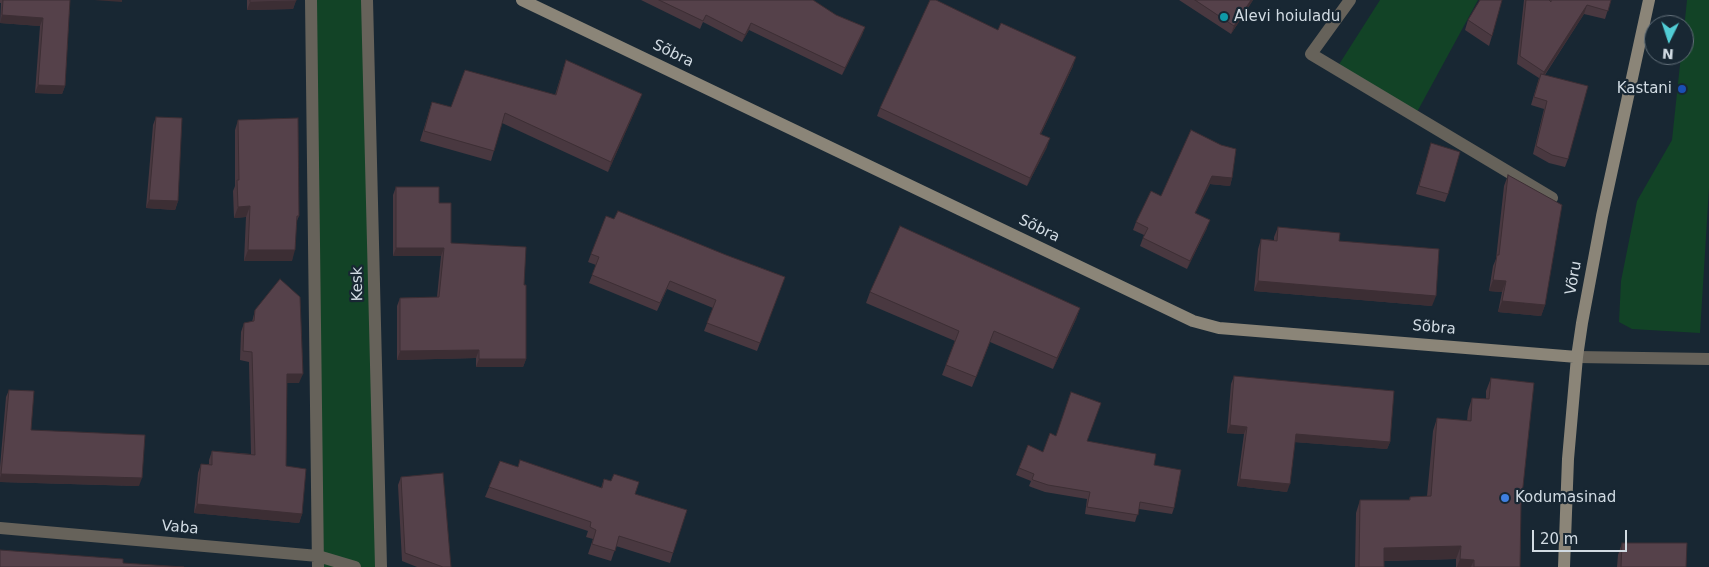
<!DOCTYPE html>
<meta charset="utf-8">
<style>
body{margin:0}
#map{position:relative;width:1709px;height:567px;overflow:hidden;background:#182733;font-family:"DejaVu Sans",sans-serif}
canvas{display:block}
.north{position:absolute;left:1644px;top:15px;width:50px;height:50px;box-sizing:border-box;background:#182733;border:1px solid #626f79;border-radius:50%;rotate:184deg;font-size:14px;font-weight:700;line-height:20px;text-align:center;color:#d1dbe3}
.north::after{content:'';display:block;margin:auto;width:18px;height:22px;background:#51ccd4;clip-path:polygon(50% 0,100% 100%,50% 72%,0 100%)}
.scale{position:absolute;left:1532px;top:530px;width:95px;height:22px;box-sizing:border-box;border:2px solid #d1dbe3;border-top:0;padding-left:6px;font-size:15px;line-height:18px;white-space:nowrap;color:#d1dbe3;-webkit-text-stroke:4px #182733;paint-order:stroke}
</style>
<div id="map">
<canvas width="1709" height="567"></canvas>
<div class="north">N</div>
<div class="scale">20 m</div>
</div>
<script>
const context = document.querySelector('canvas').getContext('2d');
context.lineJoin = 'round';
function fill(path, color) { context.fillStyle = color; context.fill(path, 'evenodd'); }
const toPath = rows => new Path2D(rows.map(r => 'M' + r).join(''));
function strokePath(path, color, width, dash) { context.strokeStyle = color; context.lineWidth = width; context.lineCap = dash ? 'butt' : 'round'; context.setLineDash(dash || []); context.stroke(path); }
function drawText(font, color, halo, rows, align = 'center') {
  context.font = font + ' "DejaVu Sans",sans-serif'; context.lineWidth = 4.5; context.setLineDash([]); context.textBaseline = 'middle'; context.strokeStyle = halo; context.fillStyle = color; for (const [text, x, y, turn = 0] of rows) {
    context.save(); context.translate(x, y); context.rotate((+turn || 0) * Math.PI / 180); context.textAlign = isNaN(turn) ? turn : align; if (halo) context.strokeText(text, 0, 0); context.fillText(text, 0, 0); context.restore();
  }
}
fill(toPath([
 [311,0,367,0,381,567,318,567],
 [1380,0,1478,0,1417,112,1338,66],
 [1687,0,1709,0,1709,188,1700,333,1632,329,1619,322,1621,281,1637,201,1672,140,1681,55,1684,55,1684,29]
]), '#124326');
strokePath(toPath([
 [1350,0,1311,54,1552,198],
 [1577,357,1709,359]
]), '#66625a', 12);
strokePath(toPath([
 [311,0,318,567],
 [367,0,381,567],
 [0,528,318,556,355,567]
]), '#66625a', 12);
strokePath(toPath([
 [522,0,1193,321,1219,328,1577,357],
 [1564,567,1568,459,1577,357,1582,323,1602,216,1649,0]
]), '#8b8578', 12);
fill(toPath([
 [0,0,70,0,65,86,62,94,35,93,40,26,0,23,1,3,0,3],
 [247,0,296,0,293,9,247,10],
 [641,0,812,0,836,15,865,27,862,35,842,75,749,30,742,42,703,22,700,29],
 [1179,0,1253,0,1231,34],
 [1524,0,1549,0,1550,1,1550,0,1611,0,1605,19,1584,14,1545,75,1568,159,1565,167,1549,163,1533,154,1544,109,1531,105,1539,78,1517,64],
 [1468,20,1492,36,1489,46,1465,30],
 [998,30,1073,66,1041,134,1047,147,1027,186,877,116,880,108],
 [566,60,638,104,608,172,502,123,491,161,420,141,432,102,451,107,555,95],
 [156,117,178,201,175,210,146,208,153,125],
 [238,120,299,216,296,223,292,261,244,261,246,217,234,218,233,191,235,186,235,130],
 [1431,143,1448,194,1445,202,1416,194],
 [1508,175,1545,305,1541,316,1498,312,1502,292,1489,291,1493,266,1496,259,1504,186],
 [1232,178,1230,186,1210,184,1195,213,1207,228,1187,269,1140,246,1144,235,1133,230,1136,222,1161,196],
 [396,187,439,203,451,243,524,285,526,359,523,367,476,367,476,358,397,360,397,306,400,298,437,297,441,256,393,256,393,195],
 [614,219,726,255,785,277,757,351,704,331,713,308,667,289,657,311,589,283,596,265,588,262,591,254],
 [1278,227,1339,241,1432,306,1254,291,1258,249,1261,239,1274,240,1274,237],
 [870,292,1080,308,1076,319,1053,369,990,342,972,387,942,375,955,341,866,303],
 [255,310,299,383,287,383,286,466,302,514,299,523,194,513,198,473,201,464,209,464,209,460,212,451,251,454,249,362,240,360,241,332,244,323,252,322],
 [1234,376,1390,442,1387,449,1295,442,1287,492,1237,486,1244,434,1227,433,1231,384],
 [1491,378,1521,505,1520,567,1456,567,1456,559,1384,561,1384,567,1355,567,1356,513,1360,500,1409,500,1410,497,1427,496,1433,431,1437,418,1467,421,1468,411,1472,398,1486,399,1486,391],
 [9,390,31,430,139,486,0,482,0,467,6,397],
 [1056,436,1087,441,1154,465,1174,508,1172,514,1139,509,1135,522,1085,514,1087,499,1045,492,1031,487,1029,486,1031,481,1016,475,1028,445,1043,452],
 [500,461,518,467,601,488,604,479,635,494,673,553,670,563,616,546,611,561,588,554,593,539,586,537,588,531,485,497],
 [401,477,451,567,417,567,402,561,398,485],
 [1622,543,1686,567,1617,567,1618,555]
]), '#493840');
fill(toPath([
 [94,0,122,0,122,2],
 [1251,0,1253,0,1231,34,1234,26],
 [296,1,293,9,247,10,250,2],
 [1587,5,1584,14,1541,80,1544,72],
 [2,15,43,18,40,26,0,23],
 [751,23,749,30,742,42,745,35],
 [865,27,862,35,842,75,845,68],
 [1076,57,1073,66,1037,142,1040,134],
 [38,85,65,86,62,94,35,93],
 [642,94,638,104,608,172,611,162],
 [1050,138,1047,147,1027,186,1030,178],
 [1212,176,1232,178,1230,186,1210,184,1192,220,1195,213],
 [149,200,178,201,175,210,146,208],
 [250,206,246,217,234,218,238,207],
 [1210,220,1207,228,1187,269,1190,261],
 [396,248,444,248,441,256,393,256],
 [248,250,295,250,292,261,244,261],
 [1493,280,1506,281,1502,292,1489,291],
 [1258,281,1436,296,1432,306,1254,291],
 [1502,301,1545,305,1541,316,1498,312],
 [1080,308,1076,319,1053,369,1057,358],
 [479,350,476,358,397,360,400,351],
 [479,359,526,359,523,367,476,367],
 [287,374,303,374,299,383,284,383],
 [1230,425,1247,427,1244,434,1227,433],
 [1296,434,1390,442,1387,449,1293,442],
 [1,474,142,478,139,486,0,482,0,478],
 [1240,479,1290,484,1287,492,1237,486],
 [197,504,302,514,299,523,194,513],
 [1461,546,1456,559,1379,561,1384,548],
 [1460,559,1474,560,1471,567,1457,567]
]), '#3c2e34');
const building = toPath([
 [3,0,70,0,65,86,38,85,43,18,2,15,3,0],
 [250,0,296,0,296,1,250,2,250,0],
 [659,0,813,0,836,15,865,27,845,68,751,23,745,35,706,15,703,21,659,0],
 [930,0,936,0,998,30,1001,23,1076,57,1040,134,1050,138,1030,178,880,108,930,0],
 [1195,0,1251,0,1234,26,1195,0],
 [1480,0,1502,0,1492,36,1468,20,1480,0],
 [1526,0,1549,0,1551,2,1551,0,1611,0,1608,11,1587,5,1544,72,1520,56,1526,0],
 [566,60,642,94,611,162,505,113,494,151,424,131,432,102,451,107,465,70,556,95,566,60],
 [1541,74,1588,86,1568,159,1552,155,1536,146,1547,101,1534,97,1541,74],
 [156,117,182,118,178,201,149,200,156,117],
 [298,118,299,216,297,216,295,250,248,250,250,206,238,207,237,180,239,180,238,120,298,118],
 [1191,130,1221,145,1236,149,1232,178,1212,176,1195,213,1210,220,1190,261,1143,238,1148,228,1136,222,1151,191,1161,196,1191,130],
 [1431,143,1460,152,1448,194,1419,186,1431,143],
 [1508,175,1562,205,1545,305,1502,301,1506,281,1493,280,1497,255,1499,255,1508,175],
 [396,187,439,187,439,203,451,203,451,243,526,247,524,285,526,285,526,359,479,359,479,350,400,351,400,298,439,297,444,248,396,248,396,187],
 [618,211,726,255,785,277,760,343,707,323,716,300,670,281,660,303,592,275,599,257,591,254,606,216,614,219,618,211],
 [900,226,1080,308,1057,358,994,331,976,377,946,365,959,331,870,292,900,226],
 [1278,227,1340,233,1339,241,1439,249,1436,296,1258,281,1261,239,1277,241,1278,227],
 [280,279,300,297,303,374,287,374,286,466,306,469,302,514,197,504,201,464,212,465,212,451,255,455,252,352,243,351,244,323,254,321,255,310,280,279],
 [1234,376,1394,391,1390,442,1296,434,1290,484,1240,479,1247,427,1230,425,1234,376],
 [1491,378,1534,383,1521,505,1520,567,1474,567,1474,560,1460,559,1461,546,1384,548,1384,567,1359,567,1360,500,1410,500,1410,497,1431,496,1437,418,1471,421,1472,398,1489,399,1491,378],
 [9,390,34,391,31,430,145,435,142,478,1,474,9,390],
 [1071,392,1101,403,1087,441,1156,454,1154,465,1181,470,1174,508,1140,502,1138,515,1087,507,1090,492,1048,485,1033,480,1032,479,1034,474,1019,468,1028,445,1043,452,1050,433,1056,436,1071,392],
 [520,460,602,488,604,479,611,481,614,474,639,482,635,494,687,510,673,553,619,536,615,551,592,544,596,530,590,527,591,522,489,487,500,461,518,467,520,460],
 [443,473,451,567,443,567,405,553,401,477,443,473],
 [1622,543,1687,543,1686,567,1621,567,1622,543],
 [0,550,123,559,123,563,184,567,0,567,0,550]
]);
fill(building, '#55414a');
strokePath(building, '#3c2e34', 1);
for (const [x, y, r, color] of [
 [1224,17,5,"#0f9aa8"],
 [1682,89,5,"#1a4fb4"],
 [1505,498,5,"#3f7fe0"]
]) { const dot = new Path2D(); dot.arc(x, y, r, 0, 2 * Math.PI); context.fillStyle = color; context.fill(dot); strokePath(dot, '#182733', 2); }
drawText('15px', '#d1dbe3', '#182733', [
 ["Alevi hoiuladu",1234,17],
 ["Kastani",1672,89,"right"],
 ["Kodumasinad",1515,498]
], 'left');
drawText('15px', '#d1dbe3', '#182733', [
 ["Sõbra",673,54,26],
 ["Sõbra",1039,229,26],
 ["Võru",1574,278,-80],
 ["Kesk",358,284,-91],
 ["Sõbra",1434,328,5],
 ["Vaba",180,528,5]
]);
</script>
